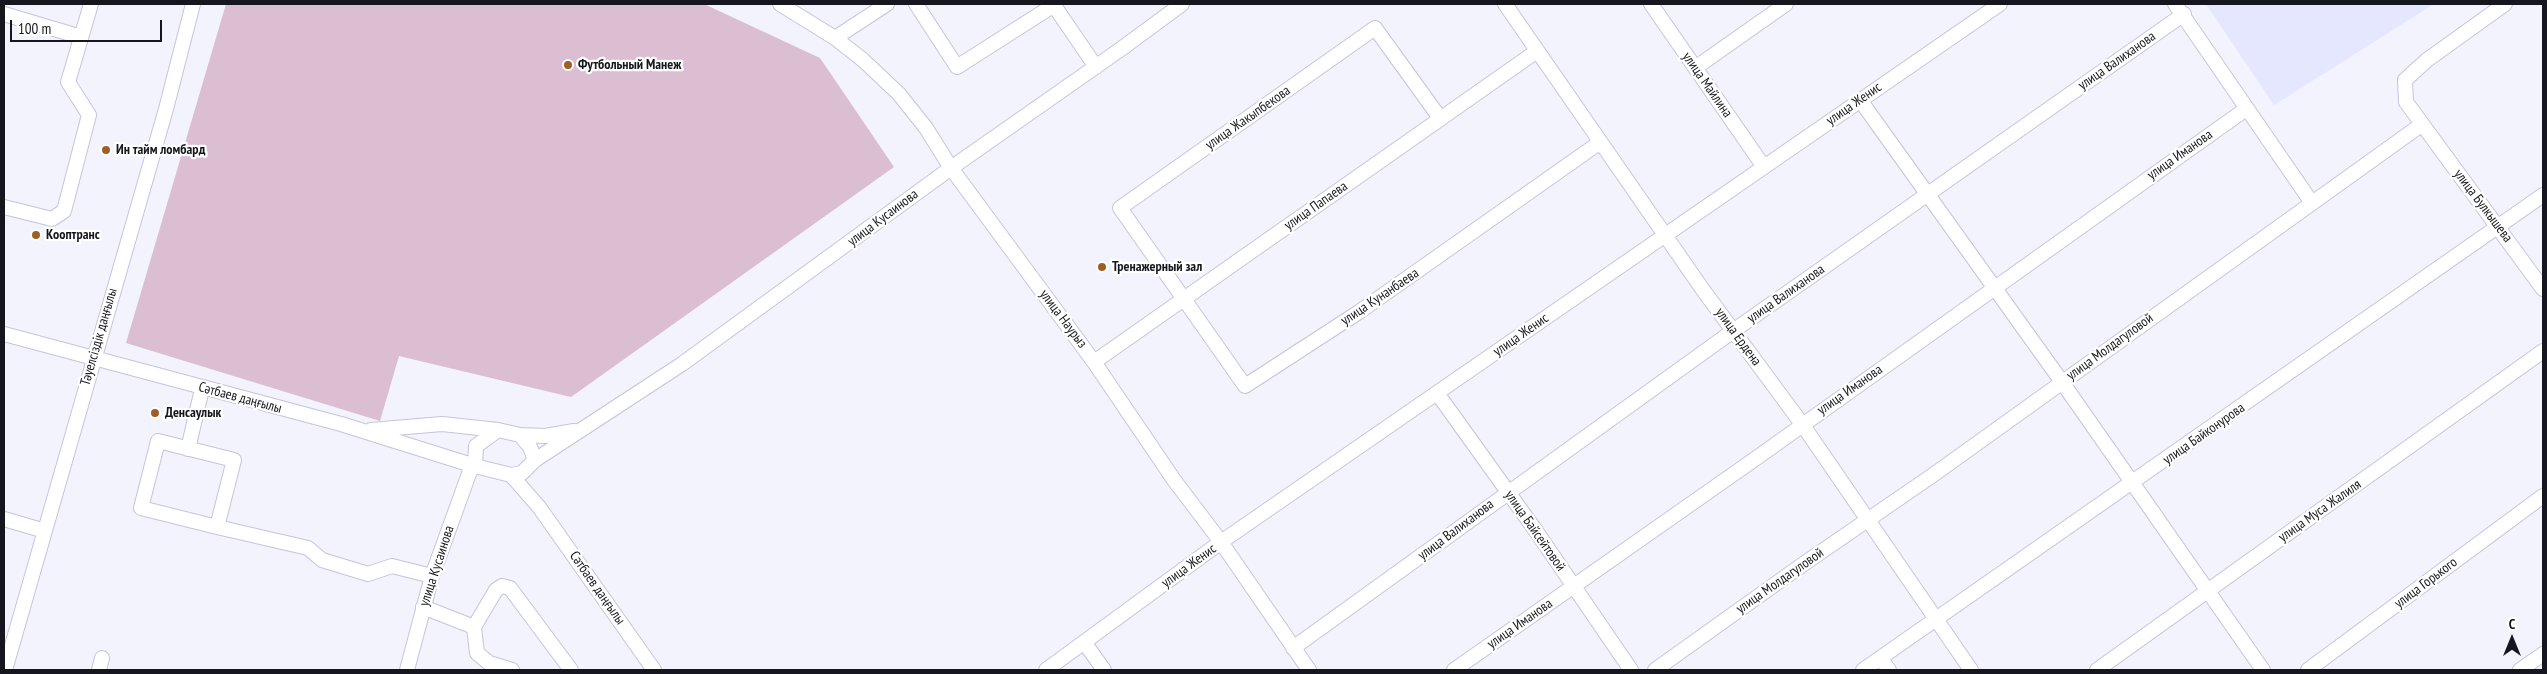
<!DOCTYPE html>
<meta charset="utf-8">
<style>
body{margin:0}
#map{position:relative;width:2547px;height:674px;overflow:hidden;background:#f2f3fc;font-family:"PT Sans Narrow",sans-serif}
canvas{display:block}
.frame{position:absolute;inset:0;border:5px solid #16161e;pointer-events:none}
.north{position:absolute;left:2487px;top:614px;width:50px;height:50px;-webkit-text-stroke:4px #fff;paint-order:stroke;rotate:0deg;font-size:14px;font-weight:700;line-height:20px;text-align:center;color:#16161e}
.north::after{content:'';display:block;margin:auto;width:18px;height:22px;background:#16161e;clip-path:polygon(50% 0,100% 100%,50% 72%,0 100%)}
.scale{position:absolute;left:10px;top:20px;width:152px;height:22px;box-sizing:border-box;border:2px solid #16161e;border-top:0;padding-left:6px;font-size:15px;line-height:18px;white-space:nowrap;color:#16161e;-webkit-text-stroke:4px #fff;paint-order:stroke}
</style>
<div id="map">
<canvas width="2547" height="674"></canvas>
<div class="frame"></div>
<div class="north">С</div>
<div class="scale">100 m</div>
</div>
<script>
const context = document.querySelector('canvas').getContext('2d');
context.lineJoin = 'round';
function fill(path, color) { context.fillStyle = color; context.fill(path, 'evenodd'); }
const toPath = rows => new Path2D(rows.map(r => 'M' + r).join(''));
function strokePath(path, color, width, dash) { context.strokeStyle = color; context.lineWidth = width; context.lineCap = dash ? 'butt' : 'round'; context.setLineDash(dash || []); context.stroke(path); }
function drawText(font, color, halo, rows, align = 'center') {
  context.font = font + ' "PT Sans Narrow",sans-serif'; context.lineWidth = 4.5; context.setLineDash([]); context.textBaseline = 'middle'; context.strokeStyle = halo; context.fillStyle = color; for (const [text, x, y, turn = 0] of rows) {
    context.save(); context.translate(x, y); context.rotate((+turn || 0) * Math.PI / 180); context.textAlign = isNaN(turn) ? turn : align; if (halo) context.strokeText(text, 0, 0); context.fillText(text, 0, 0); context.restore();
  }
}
fill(toPath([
 [2206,4,2434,4,2274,105]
]), '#e5e6ff');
fill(toPath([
 [226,4,704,4,820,58,894,167,571,397,399,356,380,421,126,343]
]), '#dbbed1');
const minor = toPath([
 [780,4,835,38,863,60,899,94,926,128,951,168,1094,362,1174,480,1221,542,1309,670],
 [916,4,957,67,1054,5],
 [1053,4,1096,67],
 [1505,4,1703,290,1802,424,1971,670],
 [1651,4,1764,167],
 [2175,4,2312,203],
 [2505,4,2427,60,2405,80,2406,102,2543,289],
 [4,14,81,37],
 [835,38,887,4],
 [1695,68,1786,4],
 [1860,100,2062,382,2263,670],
 [1440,118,1375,28,1120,208,1245,386,1359,312,1599,143],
 [4,207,52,219,64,211,89,115,68,82,91,4],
 [4,334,341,424,475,466,470,471,432,576,407,670],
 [1094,362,1537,51],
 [1437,393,1536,531,1631,670],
 [371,430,442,424,498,430],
 [520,435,545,436,574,431],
 [158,441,234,460,217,527,141,508,158,441],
 [188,449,202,389],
 [535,460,682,364,951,168,1121,49,1182,4],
 [511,475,522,473,535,460,530,447,520,435,498,430,476,446,475,466,511,475,539,507,654,670],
 [4,519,45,531],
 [217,527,308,548,322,560,368,574,392,566,432,576],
 [423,607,474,627,496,590,502,586,510,588,571,670],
 [474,627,477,653,489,663,512,670],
 [1084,642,1104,670],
 [1293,648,1733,331,2184,14],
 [1880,658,1889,670],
 [5,670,166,109,193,4],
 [99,670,102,658],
 [1046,670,1221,542,2000,4],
 [1454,670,1755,459,2246,109],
 [1655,670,1802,565,1933,475,2421,125],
 [1863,670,2543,195],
 [2097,670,2543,351],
 [2308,670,2543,496],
 [2520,670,2543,654]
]);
strokePath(minor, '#c4c5dc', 16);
strokePath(minor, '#fff', 14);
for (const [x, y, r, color] of [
 [568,65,5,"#9d5f25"],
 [106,150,5,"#9d5f25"],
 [36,235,5,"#9d5f25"],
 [1102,267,5,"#9d5f25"],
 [155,413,5,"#9d5f25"]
]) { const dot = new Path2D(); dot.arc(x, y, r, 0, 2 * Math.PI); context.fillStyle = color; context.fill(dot); strokePath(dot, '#fff', 2); }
drawText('14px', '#16161e', '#fff', [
 ["улица Валиханова",2117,61,-35],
 ["улица Майлина",1707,85,55],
 ["улица Женис",1854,104,-35],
 ["улица Жакыпбекова",1248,118,-35],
 ["улица Иманова",2180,155,-35],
 ["улица Папаева",1316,206,-35],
 ["улица Булкышева",2483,206,53],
 ["улица Кусаинова",883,218,-37],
 ["улица Валиханова",1786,294,-35],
 ["улица Кунанбаева",1380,297,-34],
 ["улица Наурыз",1063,319,53],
 ["улица Женис",1521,335,-35],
 ["Тәуелсіздік даңғылы",99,337,-74],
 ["улица Ердена",1738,337,54],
 ["улица Молдагуловой",2110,347,-36],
 ["улица Иманова",1850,390,-35],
 ["Сәтбаев даңғылы",240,398,15],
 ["улица Байконурова",2204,434,-35],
 ["улица Муса Жалиля",2320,511,-35],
 ["улица Валиханова",1456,530,-37],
 ["улица Байсейтовой",1535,531,55],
 ["улица Кусаинова",437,566,-72],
 ["улица Женис",1189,566,-36],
 ["улица Молдагуловой",1780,581,-35],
 ["улица Горького",2426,583,-37],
 ["Сәтбаев даңғылы",597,588,55],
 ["улица Иманова",1520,624,-35]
]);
drawText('bold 14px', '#16161e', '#fff', [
 ["Футбольный Манеж",578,65],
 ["Ин тайм ломбард",116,150],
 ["Кооптранс",46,235],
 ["Тренажерный зал",1112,267],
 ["Денсаулык",165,413]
], 'left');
</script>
